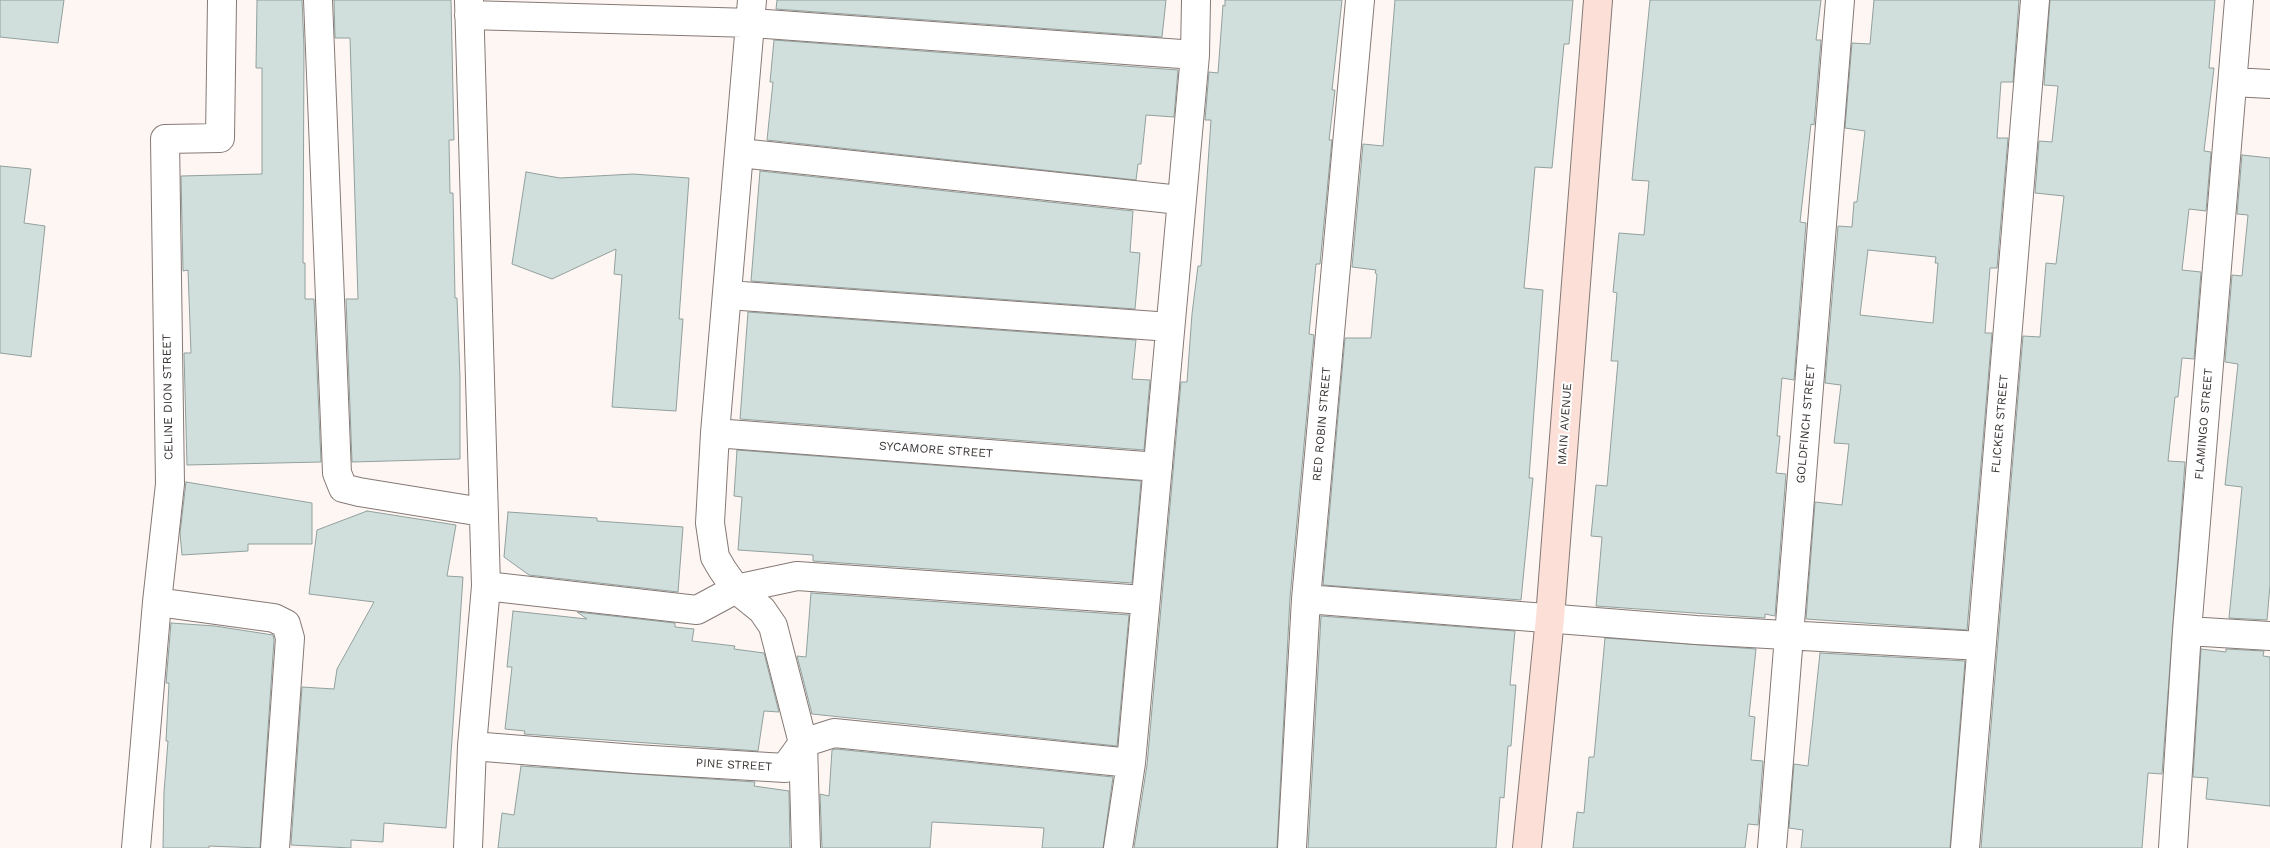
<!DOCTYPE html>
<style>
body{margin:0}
canvas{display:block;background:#fef6f3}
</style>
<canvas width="2270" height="848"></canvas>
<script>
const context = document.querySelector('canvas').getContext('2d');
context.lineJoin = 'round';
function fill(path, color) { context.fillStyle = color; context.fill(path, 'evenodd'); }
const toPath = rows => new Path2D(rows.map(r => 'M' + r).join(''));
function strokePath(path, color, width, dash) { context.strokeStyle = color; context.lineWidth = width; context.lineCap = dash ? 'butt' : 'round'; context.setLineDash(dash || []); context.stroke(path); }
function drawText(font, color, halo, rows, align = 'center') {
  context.font = font + ' "Work Sans",sans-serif'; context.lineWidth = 4; context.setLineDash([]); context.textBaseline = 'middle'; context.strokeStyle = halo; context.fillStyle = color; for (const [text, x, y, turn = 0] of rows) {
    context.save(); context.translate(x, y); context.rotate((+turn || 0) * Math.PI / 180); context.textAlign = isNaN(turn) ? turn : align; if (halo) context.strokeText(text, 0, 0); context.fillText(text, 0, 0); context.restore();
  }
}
const building = toPath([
 [0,0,64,0,58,43,0,37,0,0],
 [257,0,302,0,304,47,303,263,305,263,305,299,314,299,321,462,187,465,184,353,191,353,188,270,183,271,181,176,262,174,262,68,256,68,257,0],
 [334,0,451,0,454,140,449,140,450,193,453,193,455,298,457,298,460,377,460,459,352,462,346,299,358,299,350,38,335,38,334,0],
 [777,0,1166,0,1162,37,776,9,777,0],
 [1225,0,1342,0,1332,90,1335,90,1329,140,1332,140,1320,264,1316,264,1309,334,1314,335,1290,598,1277,848,1134,848,1147,765,1181,382,1187,382,1192,314,1198,266,1201,266,1211,120,1205,120,1209,72,1218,73,1223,5,1225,6,1225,0],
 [1395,0,1573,0,1569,44,1564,44,1552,168,1535,167,1524,288,1543,290,1529,478,1533,478,1521,600,1323,585,1345,338,1371,338,1377,274,1375,273,1376,270,1352,267,1363,144,1383,146,1395,0],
 [1650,0,1821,0,1816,40,1821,40,1814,125,1811,124,1800,222,1806,223,1794,380,1782,378,1777,436,1780,436,1776,473,1786,474,1775,616,1765,614,1765,618,1596,606,1602,537,1591,536,1596,485,1607,486,1618,361,1611,361,1617,293,1613,292,1619,233,1644,235,1649,181,1632,180,1650,0],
 [1874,0,2019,0,2013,82,2001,82,1997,138,2008,138,1997,268,1990,268,1985,333,1992,333,1967,630,1806,619,1815,502,1842,505,1849,444,1834,443,1841,385,1825,383,1838,226,1852,227,1854,202,1857,202,1865,131,1845,128,1852,43,1870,44,1874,0],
 [1868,250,1936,257,1935,263,1938,263,1933,323,1860,315,1868,250],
 [2050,0,2215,0,2209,68,2214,68,2204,151,2211,152,2206,211,2189,209,2182,270,2201,272,2194,359,2182,358,2178,397,2175,397,2168,461,2185,462,2162,774,2148,773,2142,848,1981,848,2023,336,2040,337,2046,263,2056,264,2064,196,2035,193,2039,141,2052,142,2058,86,2044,85,2050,0],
 [774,40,1178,70,1174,117,1146,115,1141,164,1138,164,1136,180,767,140,773,82,770,82,774,40],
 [2242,155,2270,158,2270,585,2267,620,2229,618,2242,487,2225,485,2238,364,2225,362,2232,275,2242,276,2248,215,2237,214,2242,155],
 [0,166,31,169,24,223,45,226,31,357,0,353,0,166],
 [760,171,1133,211,1130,252,1140,253,1135,309,751,281,760,171],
 [526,172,560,178,633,174,689,178,679,319,683,319,676,411,612,407,622,275,614,274,616,249,552,279,512,264,526,172],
 [748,312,1136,340,1132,379,1150,380,1144,450,740,419,748,312],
 [737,450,1141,481,1132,583,813,561,813,555,738,550,742,497,734,496,737,450],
 [186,482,312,503,312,544,248,544,248,551,182,555,180,533,186,482],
 [367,511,456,525,447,576,463,577,446,828,384,823,383,842,351,840,351,848,291,845,302,687,334,689,337,669,374,602,309,594,317,530,367,511],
 [508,512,597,518,597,521,683,527,678,592,529,575,504,557,508,512],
 [811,593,1129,615,1117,746,812,714,797,656,806,657,811,593],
 [513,611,587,619,577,612,675,623,675,627,694,629,692,641,735,646,734,649,764,653,779,712,764,711,758,751,524,734,525,731,505,729,512,667,507,667,513,611],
 [1321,616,1515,631,1510,685,1516,685,1511,746,1508,746,1504,798,1500,797,1496,848,1308,848,1321,616],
 [171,623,215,626,273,635,274,640,260,848,209,846,209,848,163,848,164,792,168,741,166,741,169,683,166,683,171,623],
 [1605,638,1756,649,1749,716,1755,717,1751,760,1763,761,1758,825,1748,824,1745,848,1573,848,1577,812,1584,813,1589,757,1594,757,1605,638],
 [2201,649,2226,652,2226,649,2264,651,2263,656,2270,657,2270,806,2206,799,2208,778,2193,777,2201,649],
 [1820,653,1965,661,1950,848,1801,848,1803,830,1789,828,1794,764,1808,766,1820,653],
 [836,749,1113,777,1103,848,1042,848,1044,828,932,822,930,848,822,848,820,794,829,796,832,750,836,749],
 [521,766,755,782,754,786,789,791,790,848,498,848,502,813,514,815,521,766]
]);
fill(building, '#d0dfdb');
strokePath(building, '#92a09d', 1);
const street = toPath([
 [318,0,337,473,343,488,359,492,482,512],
 [752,0,715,433,710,523,715,557,722,569,736,589,762,610,773,626,803,743,806,848],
 [469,15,752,23,1195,55],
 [2233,82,2270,84],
 [740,153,1180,200],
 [728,295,1170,327],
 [715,433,1158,467],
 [486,586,697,610,736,589,797,576,1145,600],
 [1306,599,1696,630,1981,646],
 [157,602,274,618,286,624,290,638,275,848],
 [2187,631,2270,636],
 [472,746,635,759,785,768,803,743,834,733,1131,763],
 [136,848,157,602,170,484,165,139,220,138,222,0],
 [468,848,472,746,486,586,469,0],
 [1118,848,1131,763,1195,55,1196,0],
 [1292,848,1306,599,1360,0],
 [1772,848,1840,0],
 [1965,848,2035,0],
 [2173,848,2187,631,2239,0]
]);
const secondary = toPath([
 [1527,848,1550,618,1598,0]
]);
strokePath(street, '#857975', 30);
strokePath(secondary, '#857975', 30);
strokePath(street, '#fff', 28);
strokePath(secondary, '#fce0d8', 28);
drawText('12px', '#3b3634', '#fff', [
 ["CELINE DION STREET",168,397,-91],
 ["RED ROBIN STREET",1322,424,-85],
 ["MAIN AVENUE",1565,424,-86],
 ["GOLDFINCH STREET",1806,424,-85],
 ["FLICKER STREET",2000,424,-85],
 ["FLAMINGO STREET",2204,424,-85],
 ["SYCAMORE STREET",936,450,4],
 ["PINE STREET",734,765,3]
]);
</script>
